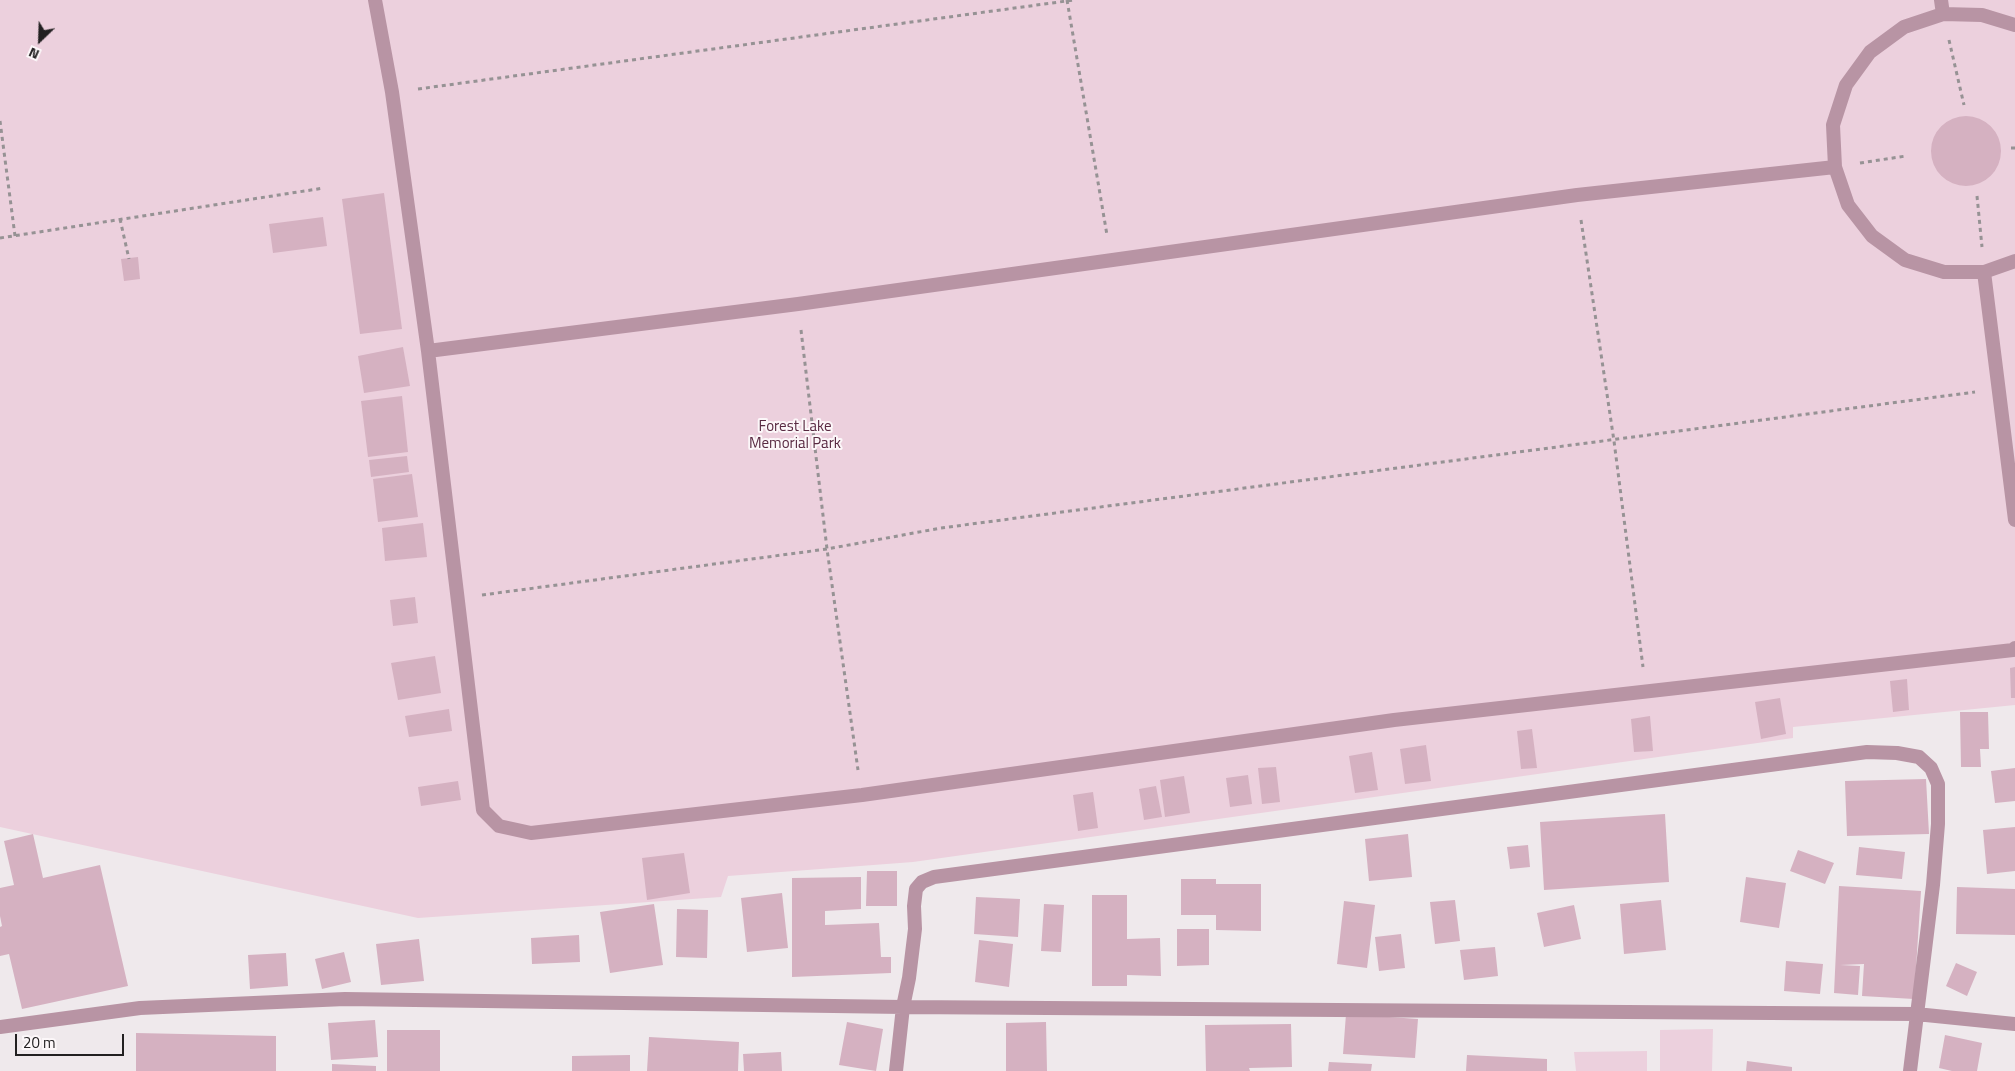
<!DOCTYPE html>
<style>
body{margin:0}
#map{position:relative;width:2015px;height:1071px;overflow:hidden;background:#efe9ec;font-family:"Titillium Web",sans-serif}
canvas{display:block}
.north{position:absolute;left:15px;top:15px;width:50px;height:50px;-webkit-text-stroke:4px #fcf7f9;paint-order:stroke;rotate:204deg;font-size:14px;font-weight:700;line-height:20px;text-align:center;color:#222021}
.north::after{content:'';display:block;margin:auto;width:18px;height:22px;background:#222021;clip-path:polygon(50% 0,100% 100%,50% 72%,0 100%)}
.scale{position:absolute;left:15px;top:1034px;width:109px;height:22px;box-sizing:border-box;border:2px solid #222021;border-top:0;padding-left:6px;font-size:15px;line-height:18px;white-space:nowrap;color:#222021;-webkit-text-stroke:4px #fcf7f9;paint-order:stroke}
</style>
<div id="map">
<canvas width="2015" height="1071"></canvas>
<div class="north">N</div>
<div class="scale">20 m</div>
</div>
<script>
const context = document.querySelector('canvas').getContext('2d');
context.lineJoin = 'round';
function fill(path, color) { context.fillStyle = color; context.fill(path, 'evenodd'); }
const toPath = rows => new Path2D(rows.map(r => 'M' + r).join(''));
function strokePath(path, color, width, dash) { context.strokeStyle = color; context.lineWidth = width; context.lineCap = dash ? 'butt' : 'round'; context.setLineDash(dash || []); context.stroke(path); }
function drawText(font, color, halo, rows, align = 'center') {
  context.font = font + ' "Titillium Web",sans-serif'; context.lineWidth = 4; context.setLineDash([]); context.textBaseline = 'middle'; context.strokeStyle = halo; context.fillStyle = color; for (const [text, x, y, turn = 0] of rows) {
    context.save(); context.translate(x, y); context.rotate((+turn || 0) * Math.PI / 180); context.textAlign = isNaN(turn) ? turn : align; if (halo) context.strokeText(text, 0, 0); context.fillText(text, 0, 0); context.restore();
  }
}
fill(toPath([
 [0,0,2015,0,2015,705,1793,727,1793,738,913,862,728,876,721,897,418,918,0,827],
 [1713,1029,1712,1071,1660,1071,1660,1030],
 [1647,1051,1647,1071,1576,1071,1574,1052]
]), '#ecd0dd');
fill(toPath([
 '1931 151a35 35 0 1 1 70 0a35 35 0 1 1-70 0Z',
 [384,193,402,329,360,334,342,199],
 [323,217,327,246,273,253,269,224],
 [138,257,140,279,124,281,121,259],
 [403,347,410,386,364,393,358,356],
 [402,396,408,452,368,457,361,401],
 [407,456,409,472,371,477,369,460],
 [412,474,418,517,378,522,373,479],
 [423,523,427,557,385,561,382,528],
 [415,597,418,623,393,626,390,600],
 [435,656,441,693,398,700,391,663],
 [2015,667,2015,698,2011,698,2010,668],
 [1907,679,1909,710,1893,712,1890,681],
 [1780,698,1786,734,1761,739,1755,702],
 [449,709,452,731,409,737,405,716],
 [1960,712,1988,712,1989,749,1980,749,1981,767,1961,767],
 [1650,716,1653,751,1634,752,1631,719],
 [1532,729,1537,768,1521,769,1517,731],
 [1426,745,1431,781,1405,784,1400,749],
 [1372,752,1378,790,1355,793,1349,756],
 [1276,767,1280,802,1262,804,1258,768],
 [2015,768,2015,801,1995,803,1991,771],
 [1248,775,1252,804,1230,807,1226,778],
 [1184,776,1190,813,1165,817,1160,780],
 [1926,779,1929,834,1847,836,1845,781],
 [458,781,461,800,421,806,418,787],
 [1156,786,1162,817,1144,820,1139,789],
 [1093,792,1098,828,1078,831,1073,795],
 [1665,814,1669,882,1544,890,1540,822],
 [2015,827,2015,871,1987,874,1983,830],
 [33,834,43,878,100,865,128,986,22,1009,9,954,0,956,0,927,2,926,0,916,0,888,14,885,4,841],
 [1408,834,1412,877,1369,881,1365,839],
 [1528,845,1530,867,1510,869,1507,847],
 [1859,847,1905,852,1902,879,1856,875],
 [1798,850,1834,863,1825,884,1790,871],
 [684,853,690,893,647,900,642,858],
 [867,871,897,871,897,906,866,906],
 [861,877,861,909,825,911,825,925,879,923,881,957,891,957,891,973,792,977,792,878],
 [1746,877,1786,883,1779,928,1740,922],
 [1181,879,1216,879,1216,884,1261,884,1261,931,1216,930,1216,915,1181,915],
 [1839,886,1921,891,1914,999,1862,996,1864,964,1840,965,1860,966,1858,995,1834,993],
 [1957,887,2015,889,2015,935,1956,934],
 [782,893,788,948,747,952,741,898],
 [1092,895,1127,895,1127,939,1160,938,1161,976,1127,975,1127,986,1092,986],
 [976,897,1020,899,1018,937,974,934],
 [1455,900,1460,941,1435,944,1430,902],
 [1661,900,1666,950,1624,954,1620,904],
 [1344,901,1375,905,1367,968,1337,964],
 [654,904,663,965,610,973,600,912],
 [1044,904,1064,905,1061,952,1041,951],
 [1574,905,1581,939,1544,947,1537,913],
 [677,909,708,910,707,958,676,957],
 [1177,929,1209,929,1209,965,1177,966],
 [1401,934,1405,968,1379,971,1375,937],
 [579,935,580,962,532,964,531,938],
 [419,939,424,981,381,985,376,944],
 [979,940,1013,944,1009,987,975,982],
 [1495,947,1498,976,1464,980,1460,950],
 [344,952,351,982,322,989,315,959],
 [286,953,288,986,250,989,248,955],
 [1786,961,1823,964,1820,994,1784,991],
 [1956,963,1977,972,1967,996,1946,986],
 [1346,1014,1418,1019,1415,1058,1343,1054],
 [375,1020,378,1057,331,1060,328,1023],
 [847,1022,883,1029,876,1071,839,1065],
 [1046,1022,1047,1071,1006,1071,1006,1023],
 [1291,1024,1292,1067,1249,1068,1250,1071,1206,1071,1205,1025],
 [387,1030,440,1030,440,1071,387,1071],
 [136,1033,276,1036,276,1071,136,1071],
 [1945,1035,1982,1043,1977,1071,1952,1071,1939,1068],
 [649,1037,739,1042,738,1071,647,1071],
 [781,1052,782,1071,744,1071,743,1054],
 [630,1055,630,1071,572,1071,572,1056],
 [1467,1055,1547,1059,1547,1071,1466,1071],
 [1747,1061,1792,1067,1792,1071,1746,1071],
 [1329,1062,1372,1064,1371,1071,1328,1071],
 [332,1064,376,1066,376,1071,332,1071]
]), '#d5b1c1');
strokePath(toPath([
 [1067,0,1107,235],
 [1949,40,1964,105],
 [418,89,1074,0],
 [0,121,15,236],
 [2011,148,2015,148],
 [1860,163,1906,156],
 [1977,196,1982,247],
 [120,219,129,259],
 [1581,220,1614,441,1643,667],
 [0,238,324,188],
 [801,330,827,549,858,770],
 [482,595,827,549,941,528,1975,392]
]), '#969294', 3, [4, 4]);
strokePath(toPath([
 [375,0,392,92,428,351,483,810,499,826,531,833,862,795,1394,720,2013,650,2015,648],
 [1941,0,1943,14],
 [2015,25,1982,15,1943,14,1904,27,1870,52,1846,85,1833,125,1835,167,1848,205,1872,236,1905,260,1944,272,1984,272,2015,261],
 [1984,272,2015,520],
 [428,351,798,304,1577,195,1835,167]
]), '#b894a4', 14);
strokePath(toPath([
 [0,1027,140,1008,345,999,903,1007,1916,1014,2015,1024],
 [896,1071,903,1007,909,978,915,929,914,906,916,889,922,882,934,877,1867,752,1897,753,1919,757,1931,768,1938,784,1938,824,1933,885,1910,1071]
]), '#b894a4', 14);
drawText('15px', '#582941', '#fcf7f9', [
 ["Forest Lake",795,427],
 ["Memorial Park",795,444]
]);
</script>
